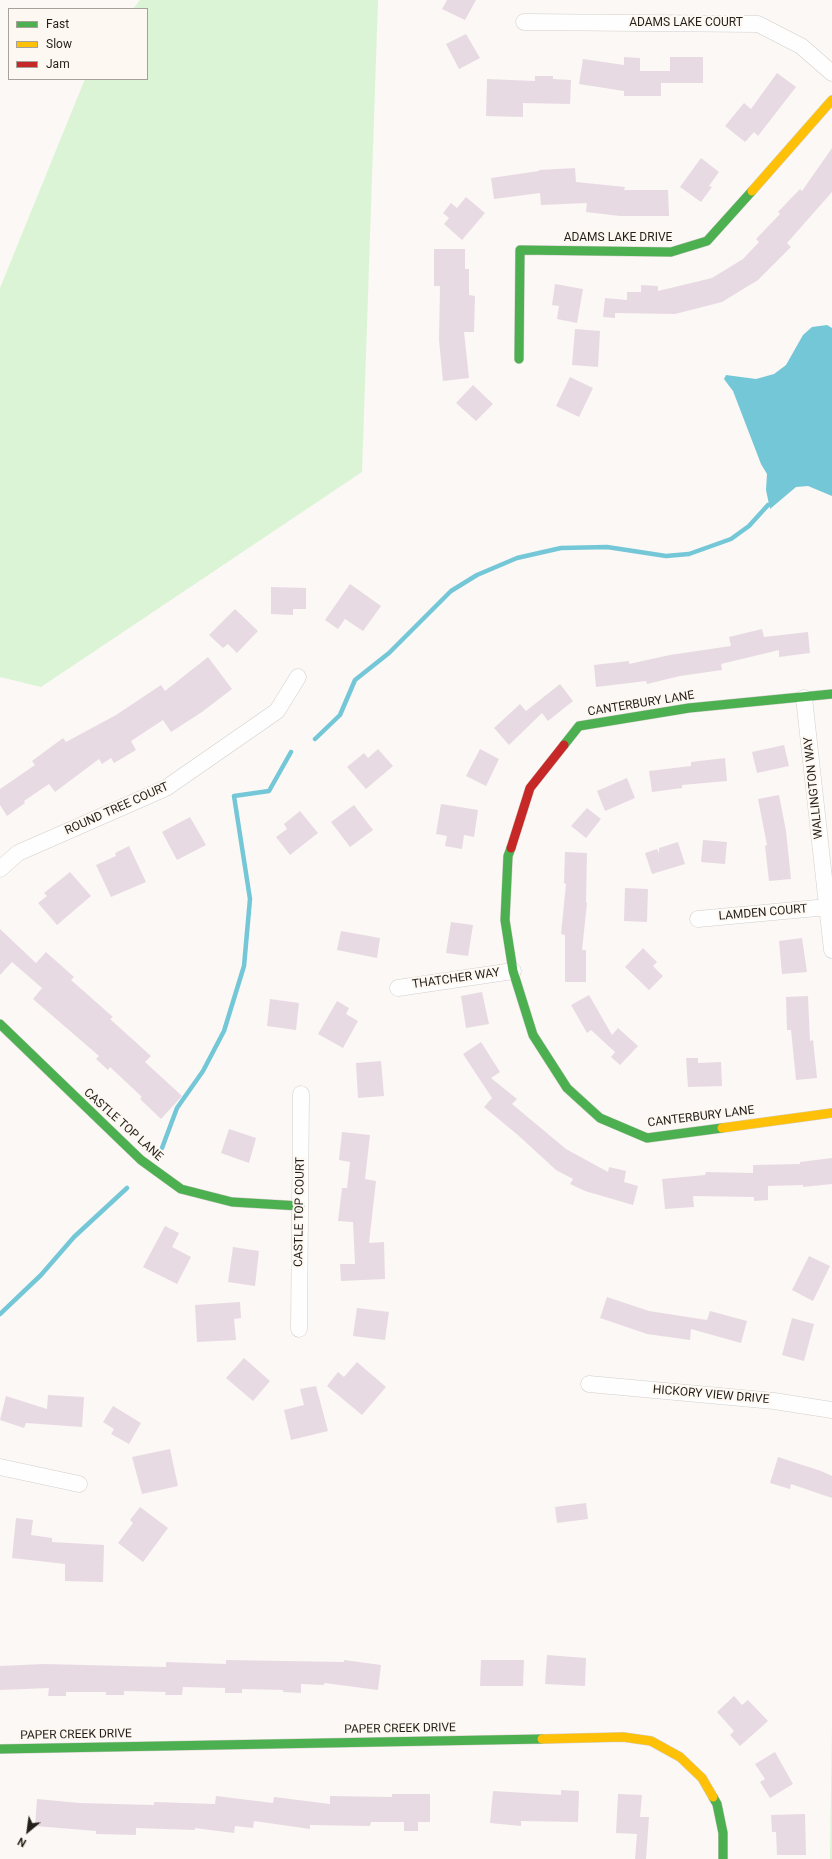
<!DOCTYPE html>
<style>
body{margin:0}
#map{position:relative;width:832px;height:1859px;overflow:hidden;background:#fbf8f5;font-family:Roboto,sans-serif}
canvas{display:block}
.legend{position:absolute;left:8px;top:8px;width:140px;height:72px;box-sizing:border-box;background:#fef8f2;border:1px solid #a7a19b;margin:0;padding:5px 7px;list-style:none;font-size:12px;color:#241f19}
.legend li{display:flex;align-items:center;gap:8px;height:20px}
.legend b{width:20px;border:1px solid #a7a19b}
.north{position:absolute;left:8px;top:1811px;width:40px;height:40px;-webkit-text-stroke:3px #fef8f2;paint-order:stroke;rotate:209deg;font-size:11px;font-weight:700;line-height:16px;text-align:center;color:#241f19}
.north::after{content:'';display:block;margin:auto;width:14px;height:18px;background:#241f19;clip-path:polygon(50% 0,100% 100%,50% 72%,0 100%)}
</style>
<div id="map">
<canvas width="832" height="1859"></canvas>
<ul class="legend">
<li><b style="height:5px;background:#4caf50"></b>Fast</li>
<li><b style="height:5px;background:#ffc107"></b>Slow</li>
<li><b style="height:5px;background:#c62828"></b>Jam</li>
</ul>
<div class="north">N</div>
</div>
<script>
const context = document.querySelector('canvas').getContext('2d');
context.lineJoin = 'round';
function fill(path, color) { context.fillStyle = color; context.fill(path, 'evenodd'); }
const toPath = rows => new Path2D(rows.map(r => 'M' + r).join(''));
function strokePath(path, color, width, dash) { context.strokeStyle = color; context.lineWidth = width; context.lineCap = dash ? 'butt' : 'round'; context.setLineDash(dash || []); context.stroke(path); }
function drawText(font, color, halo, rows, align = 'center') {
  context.font = font + ' Roboto,sans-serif'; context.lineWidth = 4; context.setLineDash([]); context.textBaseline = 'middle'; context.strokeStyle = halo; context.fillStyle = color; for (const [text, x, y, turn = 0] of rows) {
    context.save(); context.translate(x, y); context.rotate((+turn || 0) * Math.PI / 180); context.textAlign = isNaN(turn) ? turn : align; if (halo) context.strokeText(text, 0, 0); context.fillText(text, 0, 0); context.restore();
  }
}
fill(toPath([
 [140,0,378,0,362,472,41,687,0,677,0,288,85,79,147,79,147,9,133,9],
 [832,1723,832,1859,830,1859]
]), '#dbf4d5');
fill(toPath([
 [827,325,832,328,832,496,808,486,796,487,770,509,766,490,767,474,761,464,733,391,724,379,726,375,756,379,774,374,786,365,803,335,812,327]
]), '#74c7d7');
strokePath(toPath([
 [315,739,340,715,355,680,389,653,451,591,477,575,517,558,561,548,607,547,666,556,689,554,731,539,749,526,768,505],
 [162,1148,177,1108,203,1071,224,1031,244,966,250,899,234,796,269,791,291,752],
 [0,1314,41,1275,74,1237,127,1188]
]), '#74c7d7', 4.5);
fill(toPath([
 [447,0,476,0,465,20,442,9],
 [466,34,480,58,459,69,446,44],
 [624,57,640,58,640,71,670,71,670,57,703,57,703,83,661,83,661,96,624,96,624,91,579,84,583,59,624,65],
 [777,73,796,87,758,136,754,132,745,142,725,126,744,103,751,109],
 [535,76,553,76,553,79,571,80,570,104,523,103,523,117,486,116,487,79,535,81],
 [832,148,832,192,787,243,791,247,758,280,722,302,675,314,615,313,615,318,603,317,605,298,627,300,627,292,641,292,641,285,658,286,658,291,712,278,743,259,759,242,756,239,780,214,778,212,800,189,802,191],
 [701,158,719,172,709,186,712,187,701,202,680,187],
 [575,168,576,182,625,187,624,190,668,190,669,216,620,216,586,212,587,203,541,205,540,193,494,199,491,178,539,171,539,170],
 [466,197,485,213,462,240,444,224,449,218,443,213,451,203,457,208],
 [434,249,465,249,465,269,469,269,469,295,475,296,474,332,464,332,469,378,443,381,439,340,440,286,434,286],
 [555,284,583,289,577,323,557,319,559,306,552,305],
 [575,329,600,331,598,367,572,365],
 [570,377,593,388,579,417,556,406],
 [473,385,493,404,476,421,456,403],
 [350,584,381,606,363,631,345,619,338,629,325,620],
 [271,587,306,588,306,609,293,609,293,615,271,614],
 [235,609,258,631,237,653,228,644,223,648,209,635],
 [762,629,764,637,808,632,810,653,779,657,779,650,721,664,722,670,680,676,647,684,646,681,596,687,594,665,629,661,629,664,670,655,731,646,729,637],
 [208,657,232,689,202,712,171,732,163,720,131,741,136,750,114,763,111,758,102,764,99,759,55,792,49,784,24,801,25,803,7,816,0,805,0,789,35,765,32,761,63,738,66,742,116,715,161,685,165,691],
 [560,684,573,701,548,721,542,713,509,745,494,728,520,704,526,711],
 [784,745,789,766,757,773,752,752],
 [378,749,393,766,366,789,347,767,364,753,368,758],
 [480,749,499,759,486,786,466,776],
 [725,758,727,781,682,785,682,788,652,792,649,771,691,766,691,762],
 [627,778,635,798,605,811,597,791],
 [779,795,786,831,791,879,769,881,765,846,767,845,758,799],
 [441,804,478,810,474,837,464,835,462,849,445,846,447,836,436,834],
 [354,805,373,830,350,847,331,822],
 [587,808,601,819,586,838,571,826],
 [300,811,318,833,290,855,276,837,287,829,284,824],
 [190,817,206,845,177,860,162,832],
 [703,840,727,842,725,864,701,862],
 [678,842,685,864,652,874,645,853,657,849,659,853,659,848],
 [129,846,146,882,111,897,96,865,116,856,115,853],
 [565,852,587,853,586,902,587,903,582,950,586,950,586,982,565,982,565,935,561,934,566,884,564,883],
 [70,872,91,896,57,925,38,903,47,896,44,893],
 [625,888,648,889,647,922,624,921],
 [451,922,473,925,468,956,446,953],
 [0,929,36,963,46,952,74,977,71,980,113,1017,110,1019,151,1056,145,1062,182,1096,161,1119,140,1099,142,1097,110,1067,108,1070,96,1059,99,1056,33,999,42,988,12,962,0,975],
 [341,931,380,938,377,958,337,950],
 [802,938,807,972,782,974,779,941],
 [643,948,657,962,653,966,663,976,649,990,625,967],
 [482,992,489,1024,466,1028,461,996],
 [589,995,612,1035,618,1028,638,1046,620,1065,611,1057,615,1052,591,1030,587,1033,571,1005],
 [808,996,810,1041,813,1040,817,1078,796,1080,791,1030,787,1030,786,997],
 [270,999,299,1003,296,1030,267,1026],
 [337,1001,349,1008,346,1014,358,1021,343,1048,318,1034],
 [481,1042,500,1072,491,1078,517,1099,512,1104,566,1149,608,1172,609,1167,626,1171,624,1182,638,1186,633,1205,585,1191,570,1184,573,1179,556,1170,519,1136,484,1107,492,1098,463,1054],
 [686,1058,698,1058,698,1063,721,1062,722,1086,688,1087],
 [381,1061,384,1096,358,1098,356,1063],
 [229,1129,256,1138,249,1163,221,1153],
 [342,1132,370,1135,365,1179,376,1181,369,1243,384,1242,385,1279,341,1281,340,1264,355,1264,353,1222,338,1221,342,1188,347,1188,350,1162,339,1160],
 [832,1158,832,1184,803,1187,803,1185,768,1186,768,1200,754,1201,754,1197,693,1196,694,1207,665,1209,662,1179,705,1175,706,1172,753,1173,753,1165,800,1164,800,1162],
 [165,1226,179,1233,172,1247,191,1257,177,1284,143,1267],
 [233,1247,259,1251,255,1286,228,1282],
 [809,1256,830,1266,813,1301,792,1290],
 [607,1297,649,1311,707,1320,710,1311,747,1321,741,1343,691,1329,690,1340,647,1334,600,1318],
 [240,1302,241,1318,234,1319,236,1340,197,1342,195,1305],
 [357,1308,389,1312,385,1340,353,1336],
 [792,1318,814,1324,804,1361,782,1355],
 [244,1358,270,1381,253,1401,226,1378],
 [357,1362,386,1387,362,1415,327,1386,338,1372,344,1377],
 [316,1386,328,1431,291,1440,284,1410,304,1405,300,1389],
 [48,1395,84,1397,82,1427,26,1423,24,1428,0,1420,6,1396,47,1409],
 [113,1406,141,1423,129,1444,111,1434,114,1429,103,1422],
 [170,1449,178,1486,142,1494,132,1457],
 [778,1457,821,1471,832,1476,832,1498,791,1484,790,1489,770,1483],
 [586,1503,588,1519,557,1523,555,1507],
 [140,1507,168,1528,143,1562,118,1543,133,1523,130,1520],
 [16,1518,33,1520,31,1535,52,1538,52,1542,104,1545,103,1582,65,1581,65,1564,12,1558],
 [547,1655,586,1658,585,1686,545,1684],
 [226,1660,344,1662,344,1660,381,1665,378,1690,324,1683,324,1685,301,1684,301,1693,283,1692,283,1690,242,1689,242,1693,225,1693,225,1688,183,1687,182,1695,165,1695,166,1692,124,1691,124,1695,106,1695,106,1692,66,1692,66,1696,48,1696,49,1688,0,1690,0,1666,44,1664,166,1667,166,1662,226,1664],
 [481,1660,524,1660,523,1686,480,1686],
 [734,1696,742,1705,748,1700,768,1721,740,1746,730,1735,734,1731,717,1712],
 [775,1752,793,1784,770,1798,760,1782,765,1779,755,1764],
 [561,1790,579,1791,578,1822,521,1821,521,1826,490,1823,493,1791,561,1795],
 [392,1794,430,1794,430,1822,418,1822,418,1831,404,1831,404,1822,371,1822,370,1826,310,1825,310,1829,254,1821,253,1828,235,1826,234,1833,195,1828,195,1830,136,1828,136,1835,96,1834,96,1831,35,1826,37,1799,79,1803,154,1805,154,1802,215,1804,216,1796,273,1803,274,1797,330,1804,330,1796,392,1797],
 [618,1794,642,1795,640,1817,649,1817,646,1859,635,1859,637,1834,616,1833],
 [805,1814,806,1855,777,1855,776,1832,772,1832,771,1815]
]), '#e8dae3');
const street = toPath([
 [524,22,758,24,801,46,832,73],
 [804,698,832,950],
 [0,869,18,853,166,788,277,711,298,677],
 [698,919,828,907],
 [398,988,513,971],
 [299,1329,301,1094],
 [589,1384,774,1401,832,1410],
 [0,1467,79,1484]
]);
const fast = toPath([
 [519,359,520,250,671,252,707,241,752,191],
 [564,745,579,726,689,708,832,694],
 [511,848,508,856,505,920,513,971,533,1035,567,1088,600,1118,647,1138,722,1128],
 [0,1024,141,1160,181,1189,232,1202,300,1206],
 [0,1749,542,1739],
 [713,1797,717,1804,723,1833,723,1859]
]);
const slow = toPath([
 [752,191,832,100],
 [722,1128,832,1113],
 [542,1739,623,1737,651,1741,680,1757,702,1778,713,1797]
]);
const jam = toPath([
 [511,848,530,788,564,745]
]);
strokePath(street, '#d3ceca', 17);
strokePath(fast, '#d3ceca', 10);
strokePath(slow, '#d3ceca', 10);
strokePath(jam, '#d3ceca', 10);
strokePath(street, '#fefefe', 16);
strokePath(fast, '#4caf50', 9);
strokePath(slow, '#ffc107', 9);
strokePath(jam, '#c62828', 9);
drawText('12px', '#241f19', '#fef8f2', [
 ["ADAMS LAKE COURT",686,23],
 ["ADAMS LAKE DRIVE",618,238],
 ["CANTERBURY LANE",641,704,-9],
 ["WALLINGTON WAY",814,788,-96],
 ["ROUND TREE COURT",117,809,-24],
 ["LAMDEN COURT",763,913,-5],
 ["THATCHER WAY",456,979,-8],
 ["CANTERBURY LANE",701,1117,-7],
 ["CASTLE TOP LANE",123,1125,42],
 ["CASTLE TOP COURT",300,1212,-89],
 ["HICKORY VIEW DRIVE",711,1395,5],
 ["PAPER CREEK DRIVE",400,1729,-1],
 ["PAPER CREEK DRIVE",76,1735,-1]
]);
</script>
